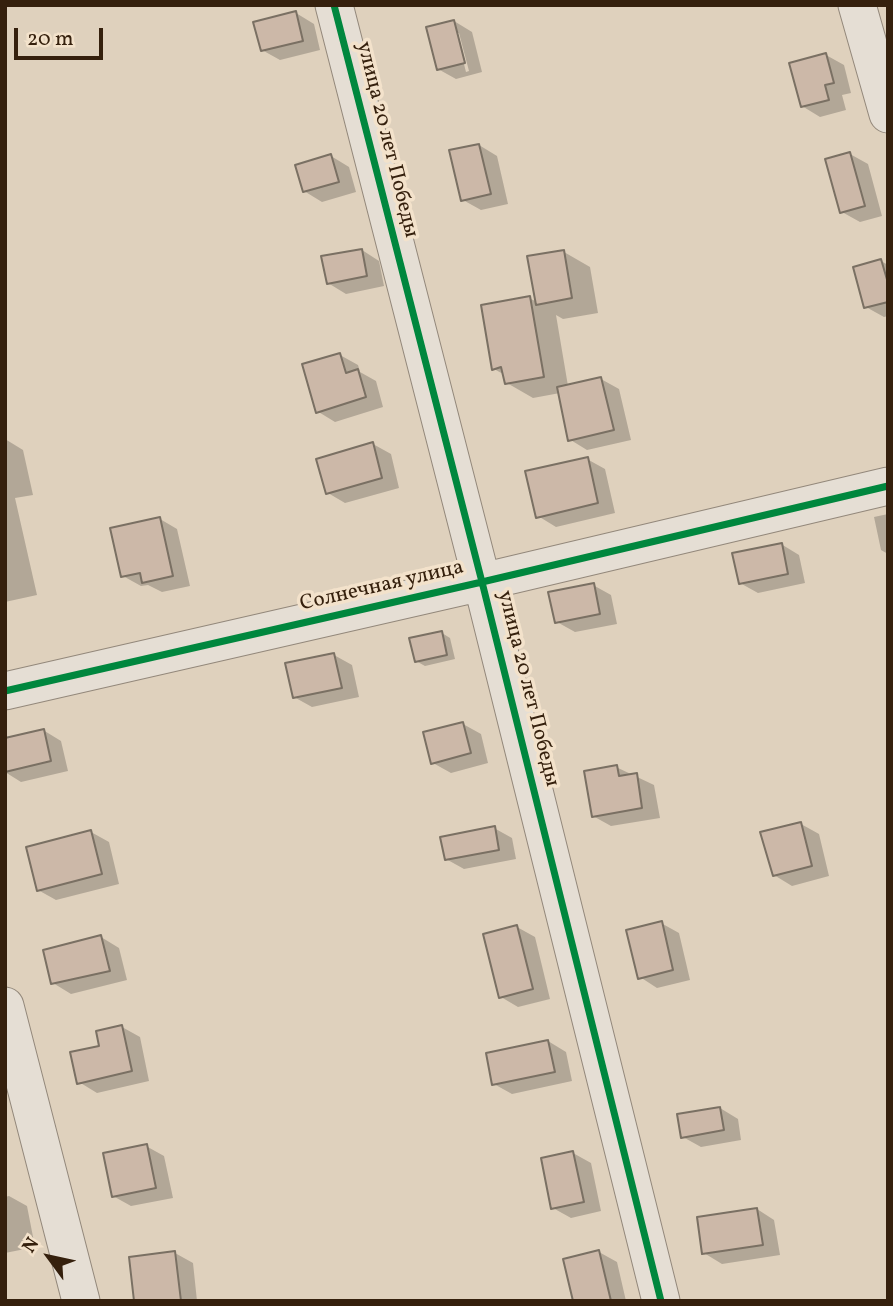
<!DOCTYPE html>
<meta charset="utf-8">
<style>
body{margin:0}
#map{position:relative;width:893px;height:1306px;overflow:hidden;background:#dfd1bd;font-family:Vollkorn,serif}
canvas{display:block}
.frame{position:absolute;inset:0;border:7px solid #35200d;pointer-events:none}
.north{position:absolute;left:14px;top:1222px;width:70px;height:70px;-webkit-text-stroke:5px #f3e2cb;paint-order:stroke;rotate:303deg;font-size:19px;font-weight:700;line-height:28px;text-align:center;color:#35200d}
.north::after{content:'';display:block;margin:auto;width:24px;height:32px;background:#35200d;clip-path:polygon(50% 0,100% 100%,50% 72%,0 100%)}
.scale{position:absolute;left:14px;top:28px;width:89px;height:32px;box-sizing:border-box;border:4px solid #35200d;border-top:0;padding-left:9px;font-size:21px;line-height:24px;white-space:nowrap;color:#35200d;-webkit-text-stroke:5px #f3e2cb;paint-order:stroke}
</style>
<div id="map">
<canvas width="893" height="1306"></canvas>
<div class="frame"></div>
<div class="north">N</div>
<div class="scale">20 m</div>
</div>
<script>
const context = document.querySelector('canvas').getContext('2d');
context.lineJoin = 'round';
function fill(path, color) { context.fillStyle = color; context.fill(path, 'evenodd'); }
const toPath = rows => new Path2D(rows.map(r => 'M' + r).join(''));
function strokePath(path, color, width, dash) { context.strokeStyle = color; context.lineWidth = width; context.lineCap = dash ? 'butt' : 'round'; context.setLineDash(dash || []); context.stroke(path); }
function drawText(font, color, halo, rows, align = 'center') {
  context.font = font + ' Vollkorn,serif'; context.lineWidth = 7; context.setLineDash([]); context.textBaseline = 'middle'; context.strokeStyle = halo; context.fillStyle = color; for (const [text, x, y, turn = 0] of rows) {
    context.save(); context.translate(x, y); context.rotate((+turn || 0) * Math.PI / 180); context.textAlign = isNaN(turn) ? turn : align; if (halo) context.strokeText(text, 0, 0); context.fillText(text, 0, 0); context.restore();
  }
}
fill(toPath([
 [296,13,314,24,320,50,280,60,262,50],
 [454,21,472,32,482,72,456,79,438,69],
 [456,33,459,33,469,71,466,72],
 [826,55,844,65,851,93,842,95,846,110,820,117,802,106],
 [479,145,497,156,508,204,481,210,463,200],
 [850,154,868,164,882,216,860,222,842,212],
 [331,156,349,167,356,192,322,202,304,191],
 [362,250,379,261,384,286,346,294,328,283],
 [564,252,590,267,598,313,563,319,556,315,568,386,601,379,619,389,631,440,587,450,569,439,560,393,533,398,507,383,505,375,494,369,529,298,537,302],
 [881,261,888,265,888,316,884,317,866,307],
 [340,355,358,365,360,372,376,381,383,407,335,422,317,411],
 [5,439,23,450,33,495,15,498,37,595,5,602],
 [373,444,391,454,399,488,345,503,328,493],
 [587,459,605,469,615,513,556,527,538,516],
 [888,514,888,554,881,550,874,517],
 [160,519,177,529,190,586,162,592,148,585,141,586,123,576],
 [781,544,799,555,805,583,758,593,740,583],
 [593,585,611,595,617,624,575,632,557,622],
 [442,633,450,638,455,659,425,666,416,661],
 [334,655,352,665,359,697,312,707,294,697],
 [463,724,481,734,488,763,451,773,433,763],
 [43,730,61,741,68,771,21,782,5,772,5,739],
 [616,767,654,785,660,818,611,826,593,816],
 [801,824,819,834,829,876,792,886,774,875],
 [494,828,512,838,516,859,464,869,446,859],
 [91,832,109,842,119,884,56,900,38,890],
 [661,923,679,933,690,980,657,988,640,977],
 [517,927,535,937,550,999,518,1007,501,997],
 [101,937,119,948,127,980,71,994,53,983],
 [122,1027,140,1037,149,1081,97,1093,79,1082,101,1048],
 [548,1041,566,1052,572,1081,512,1094,494,1084],
 [720,1108,738,1119,741,1140,701,1147,683,1137],
 [146,1146,164,1156,173,1198,131,1206,113,1196],
 [573,1153,591,1163,601,1211,571,1218,553,1208],
 [9,1196,27,1206,35,1247,5,1253,5,1197],
 [757,1209,774,1220,780,1255,722,1264,704,1253],
 [599,1252,617,1262,626,1301,575,1301],
 [175,1253,193,1263,197,1301,136,1301]
]), '#0003');
const building = toPath([
 [296,11,303,41,261,51,253,22,296,11],
 [454,20,465,63,437,70,426,27,454,20],
 [826,53,834,83,825,85,829,100,801,107,789,63,826,53],
 [479,144,491,194,461,201,449,150,479,144],
 [850,152,865,206,840,213,825,159,850,152],
 [331,154,339,182,303,192,295,165,331,154],
 [362,249,367,276,327,284,321,256,362,249],
 [564,250,572,298,536,305,527,256,564,250],
 [881,259,888,283,888,302,864,308,853,267,881,259],
 [530,296,544,377,505,384,501,367,492,370,481,305,530,296],
 [340,353,346,373,358,369,366,397,316,413,302,364,340,353],
 [601,377,614,430,568,441,557,387,601,377],
 [373,442,382,478,326,494,316,459,373,442],
 [588,457,598,503,536,518,525,471,588,457],
 [160,517,173,576,142,583,140,573,121,577,110,528,160,517],
 [782,543,788,574,739,584,732,553,782,543],
 [594,583,600,614,555,623,548,592,594,583],
 [442,631,447,655,415,662,409,638,442,631],
 [334,653,342,688,293,698,285,663,334,653],
 [463,722,471,753,431,764,423,732,463,722],
 [44,729,51,761,5,772,5,738,44,729],
 [617,765,619,776,637,773,642,808,592,817,584,771,617,765],
 [801,822,812,866,773,876,760,832,801,822],
 [495,826,499,850,445,860,440,837,495,826],
 [91,830,102,874,37,891,26,847,91,830],
 [662,921,673,970,638,979,626,930,662,921],
 [517,925,533,989,499,998,483,934,517,925],
 [101,935,110,971,51,984,43,950,101,935],
 [122,1025,132,1071,77,1084,70,1052,99,1046,96,1031,122,1025],
 [548,1040,555,1072,492,1085,486,1053,548,1040],
 [720,1107,724,1130,681,1138,677,1114,720,1107],
 [147,1144,156,1188,112,1197,103,1153,147,1144],
 [573,1151,584,1202,551,1209,541,1158,573,1151],
 [757,1208,763,1245,702,1254,697,1217,757,1208],
 [599,1250,611,1301,573,1301,563,1259,599,1250],
 [175,1251,181,1301,134,1301,129,1257,175,1251]
]);
fill(building, '#ccb8a8');
strokePath(building, '#7a7063', 2);
const minor = toPath([
 [334,5,482,582,661,1301],
 [857,5,888,114],
 [5,691,482,582,888,486],
 [5,1006,81,1301]
]);
strokePath(minor, '#93887b', 39);
strokePath(minor, '#e5ded4', 37);
strokePath(toPath([
 [334,5,482,582,661,1301],
 [5,691,482,582,888,486]
]), '#00873e', 7);
drawText('21px', '#35200d', '#f3e2cb', [
 ["улица 20 лет Победы",386,140,76],
 ["Солнечная улица",382,587,-13],
 ["улица 20 лет Победы",527,689,76]
]);
</script>
